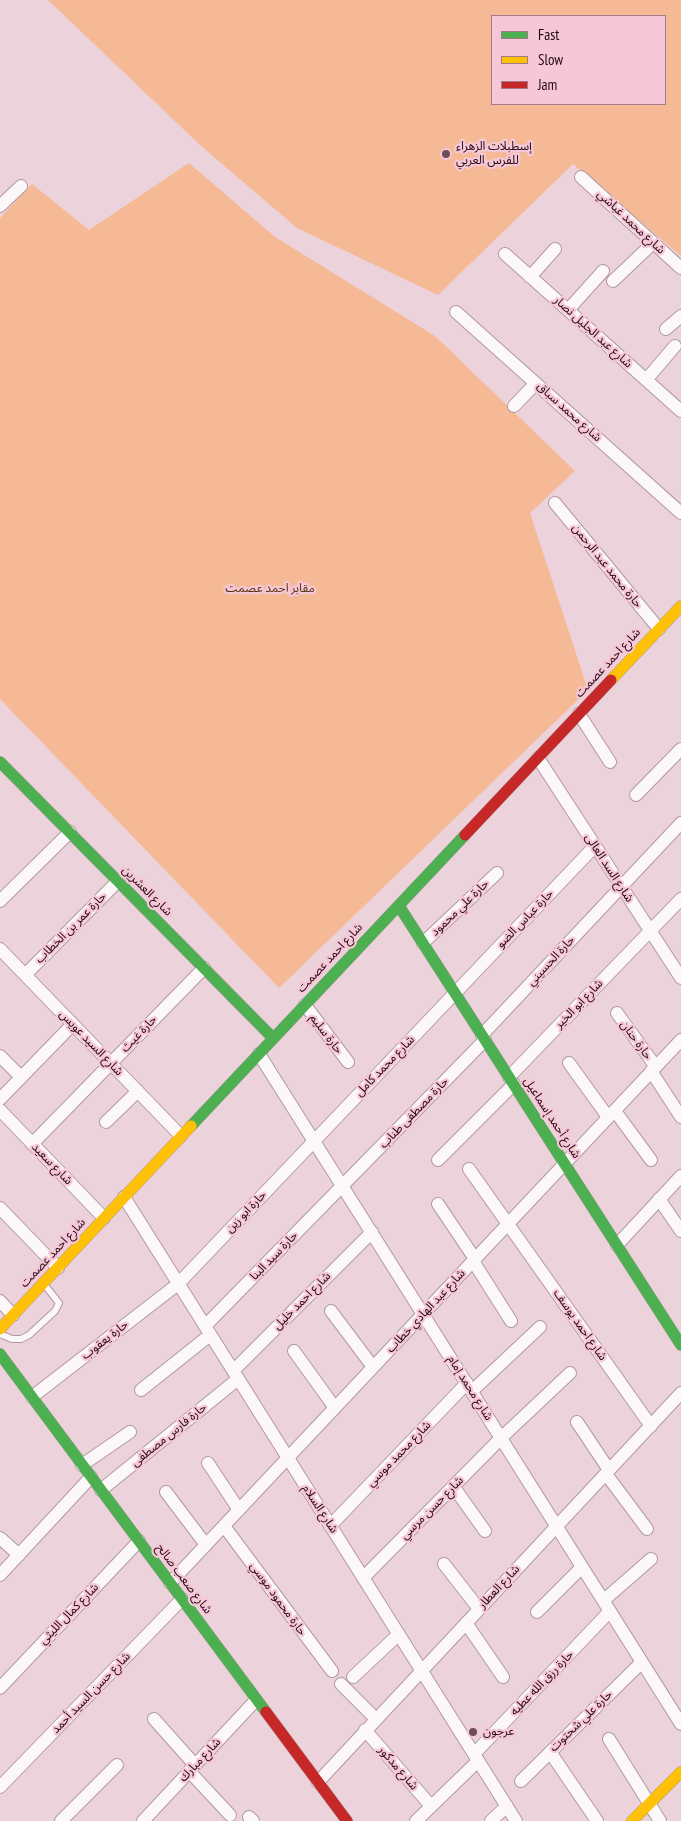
<!DOCTYPE html>
<meta charset="utf-8">
<style>
body{margin:0}
#map{position:relative;width:681px;height:1821px;overflow:hidden;background:#ecd2da;font-family:"PT Sans Narrow",sans-serif}
canvas{display:block}
.legend{position:absolute;left:491px;top:15px;width:175px;height:90px;box-sizing:border-box;background:#f6c7d6;border:1px solid #a17b88;margin:0;padding:6px 9px;list-style:none;font-size:15px;color:#220812}
.legend li{display:flex;align-items:center;gap:10px;height:25px}
.legend b{width:25px;border:1px solid #a17b88}
</style>
<div id="map">
<canvas width="681" height="1821"></canvas>
<ul class="legend">
<li><b style="height:6px;background:#4caf50"></b>Fast</li>
<li><b style="height:6px;background:#ffc107"></b>Slow</li>
<li><b style="height:6px;background:#c62828"></b>Jam</li>
</ul>
</div>
<script>
const context = document.querySelector('canvas').getContext('2d');
context.lineJoin = 'round';
function fill(path, color) { context.fillStyle = color; context.fill(path, 'evenodd'); }
const toPath = rows => new Path2D(rows.map(r => 'M' + r).join(''));
function strokePath(path, color, width, dash) { context.strokeStyle = color; context.lineWidth = width; context.lineCap = dash ? 'butt' : 'round'; context.setLineDash(dash || []); context.stroke(path); }
function drawText(font, color, halo, rows, align = 'center') {
  context.font = font + ' "PT Sans Narrow","Noto Sans Arabic",sans-serif'; context.lineWidth = 4.5; context.setLineDash([]); context.textBaseline = 'middle'; context.strokeStyle = halo; context.fillStyle = color; for (const [text, x, y, turn = 0] of rows) {
    context.save(); context.translate(x, y); context.rotate((+turn || 0) * Math.PI / 180); context.textAlign = isNaN(turn) ? turn : align; if (halo) context.strokeText(text, 0, 0); context.fillText(text, 0, 0); context.restore();
  }
}
fill(toPath([
 [48,0,681,0,681,256,573,164,438,295,297,228,200,145],
 [492,16,665,16,665,104,492,104],
 [189,163,275,237,435,336,575,471,530,513,588,690,279,988,0,699,0,218,32,184,89,230]
]), '#f5b996');
const lane = toPath([
 [0,1334,12,1339,21,1339,29,1335,55,1311,59,1303,44,1284]
]);
const street = toPath([
 [581,177,681,268],
 [0,206,21,186],
 [505,254,681,411],
 [530,277,555,249],
 [613,281,653,243],
 [568,310,603,271],
 [456,312,681,513],
 [666,329,681,316],
 [646,380,675,346],
 [514,406,536,383],
 [555,503,659,629],
 [579,714,610,762],
 [538,758,681,978],
 [636,795,681,749],
 [0,901,70,832],
 [423,943,497,873],
 [0,949,181,1136],
 [25,975,118,881],
 [305,1005,348,1062],
 [617,1013,656,1067],
 [482,1035,681,823],
 [259,1054,681,1724],
 [0,1056,21,1077],
 [569,1063,608,1117],
 [651,1071,681,1117],
 [509,1077,681,899],
 [0,1099,73,1024],
 [0,1110,104,1218],
 [615,1111,651,1160],
 [106,1122,138,1091],
 [32,1144,204,968],
 [438,1160,514,1084],
 [469,1169,651,1426],
 [124,1197,516,1821],
 [659,1199,681,1231],
 [438,1204,475,1259],
 [0,1208,58,1268],
 [617,1245,681,1176],
 [473,1261,511,1321],
 [0,1301,13,1315],
 [331,1311,373,1367],
 [205,1326,485,1040],
 [294,1351,335,1408],
 [233,1371,372,1232],
 [141,1390,210,1335],
 [472,1391,540,1327],
 [32,1397,178,1284,595,846],
 [577,1422,609,1470],
 [208,1463,239,1510],
 [82,1465,130,1432],
 [606,1474,647,1529],
 [453,1486,485,1531],
 [101,1490,238,1379],
 [166,1492,206,1545],
 [224,1526,332,1671],
 [330,1526,467,1383],
 [0,1538,19,1555],
 [444,1564,479,1609],
 [0,1575,91,1477],
 [363,1578,501,1438,570,1373],
 [170,1583,681,1040],
 [604,1600,651,1559],
 [537,1612,582,1567],
 [466,1623,503,1677],
 [353,1677,399,1634],
 [341,1684,376,1719],
 [0,1688,139,1541],
 [154,1719,195,1765],
 [365,1730,431,1806],
 [609,1739,660,1821],
 [550,1752,597,1821],
 [474,1754,610,1611],
 [189,1771,230,1815],
 [521,1781,642,1662],
 [318,1782,681,1393],
 [0,1787,182,1599],
 [249,1817,253,1821],
 [61,1821,117,1765],
 [143,1821,256,1700],
 [416,1821,478,1761],
 [491,1821,507,1806]
]);
const fast = toPath([
 [0,762,273,1038],
 [399,906,681,1345],
 [191,1126,465,835],
 [0,1354,266,1712]
]);
const slow = toPath([
 [611,680,681,606],
 [0,1329,191,1126],
 [632,1821,681,1772]
]);
const jam = toPath([
 [465,835,611,680],
 [266,1712,347,1821]
]);
strokePath(lane, '#b199a1', 8);
strokePath(street, '#b199a1', 14);
strokePath(fast, '#b199a1', 12);
strokePath(slow, '#b199a1', 12);
strokePath(jam, '#b199a1', 12);
strokePath(lane, '#fcf8f9', 6);
strokePath(street, '#fcf8f9', 12);
strokePath(fast, '#4caf50', 11);
strokePath(slow, '#ffc107', 11);
strokePath(jam, '#c62828', 11);
for (const [x, y, r, color] of [
 [446,154,5,"#694f58"],
 [473,1732,5,"#694f58"]
]) { const dot = new Path2D(); dot.arc(x, y, r, 0, 2 * Math.PI); context.fillStyle = color; context.fill(dot); strokePath(dot, '#f6c7d6', 2); }
drawText('12px', '#220812', '#f6c7d6', [
 ["إسطبلات الزهراء",456,147],
 ["للفرس العربي",456,161],
 ["عرجون",483,1732]
], 'left');
drawText('12px', '#220812', '#f6c7d6', [
 ["شارع محمد غباشي",631,222,43],
 ["شارع عبد الجليل نصار",593,332,42],
 ["شارع محمد سباق",569,412,42],
 ["حارة محمد عبد الرحمن",607,566,51],
 ["شارع احمد عصمت",608,663,-47],
 ["شارع السد العالى",609,868,57],
 ["شارع العشرين",147,891,45],
 ["حارة علي محمود",460,908,-44],
 ["حارة عباس الضو",525,919,-46],
 ["حارة عمر بن الخطاب",71,928,-45],
 ["شارع احمد عصمت",330,958,-47],
 ["حارة الحسيني",551,961,-47],
 ["شارع ابو الخير",579,1004,-46],
 ["حارة غيث",139,1034,-46],
 ["حارة سليم",326,1034,53],
 ["حارة حنان",636,1040,54],
 ["شارع السيد عويس",91,1043,46],
 ["شارع محمد كامل",385,1066,-46],
 ["حارة مصطفى طناب",414,1113,-46],
 ["شارع أحمد إسماعيل",552,1118,57],
 ["شارع سعيد",52,1164,46],
 ["حارة ابو زين",246,1212,-46],
 ["شارع احمد عصمت",53,1253,-47],
 ["حارة سيد البنا",274,1256,-46],
 ["شارع احمد خليل",302,1301,-45],
 ["شارع عبد الهادي خطاب",426,1311,-47],
 ["شارع احمد يوسف",580,1325,55],
 ["حارة يعقوب",105,1340,-38],
 ["شارع محمد إمام",470,1388,58],
 ["حارة فارس مصطفى",169,1435,-39],
 ["شارع محمد موسي",399,1454,-46],
 ["شارع حسن مرسي",432,1508,-45],
 ["شارع السلام",320,1509,57],
 ["شارع صعب صالح",184,1579,53],
 ["شارع العطار",499,1587,-47],
 ["حارة محمود موسي",278,1599,54],
 ["شارع كمال الليثي",69,1614,-46],
 ["حارة رزق الله عطيه",542,1683,-46],
 ["شارع حسن السيد أحمد",91,1693,-46],
 ["حارة علي شحتوت",581,1721,-44],
 ["شارع مبارك",200,1760,-47],
 ["شارع مدكور",398,1768,49]
]);
drawText('12px', '#59320e', '#f6c7d6', [
 ["مقابر احمد عصمت",270,589]
]);
</script>
